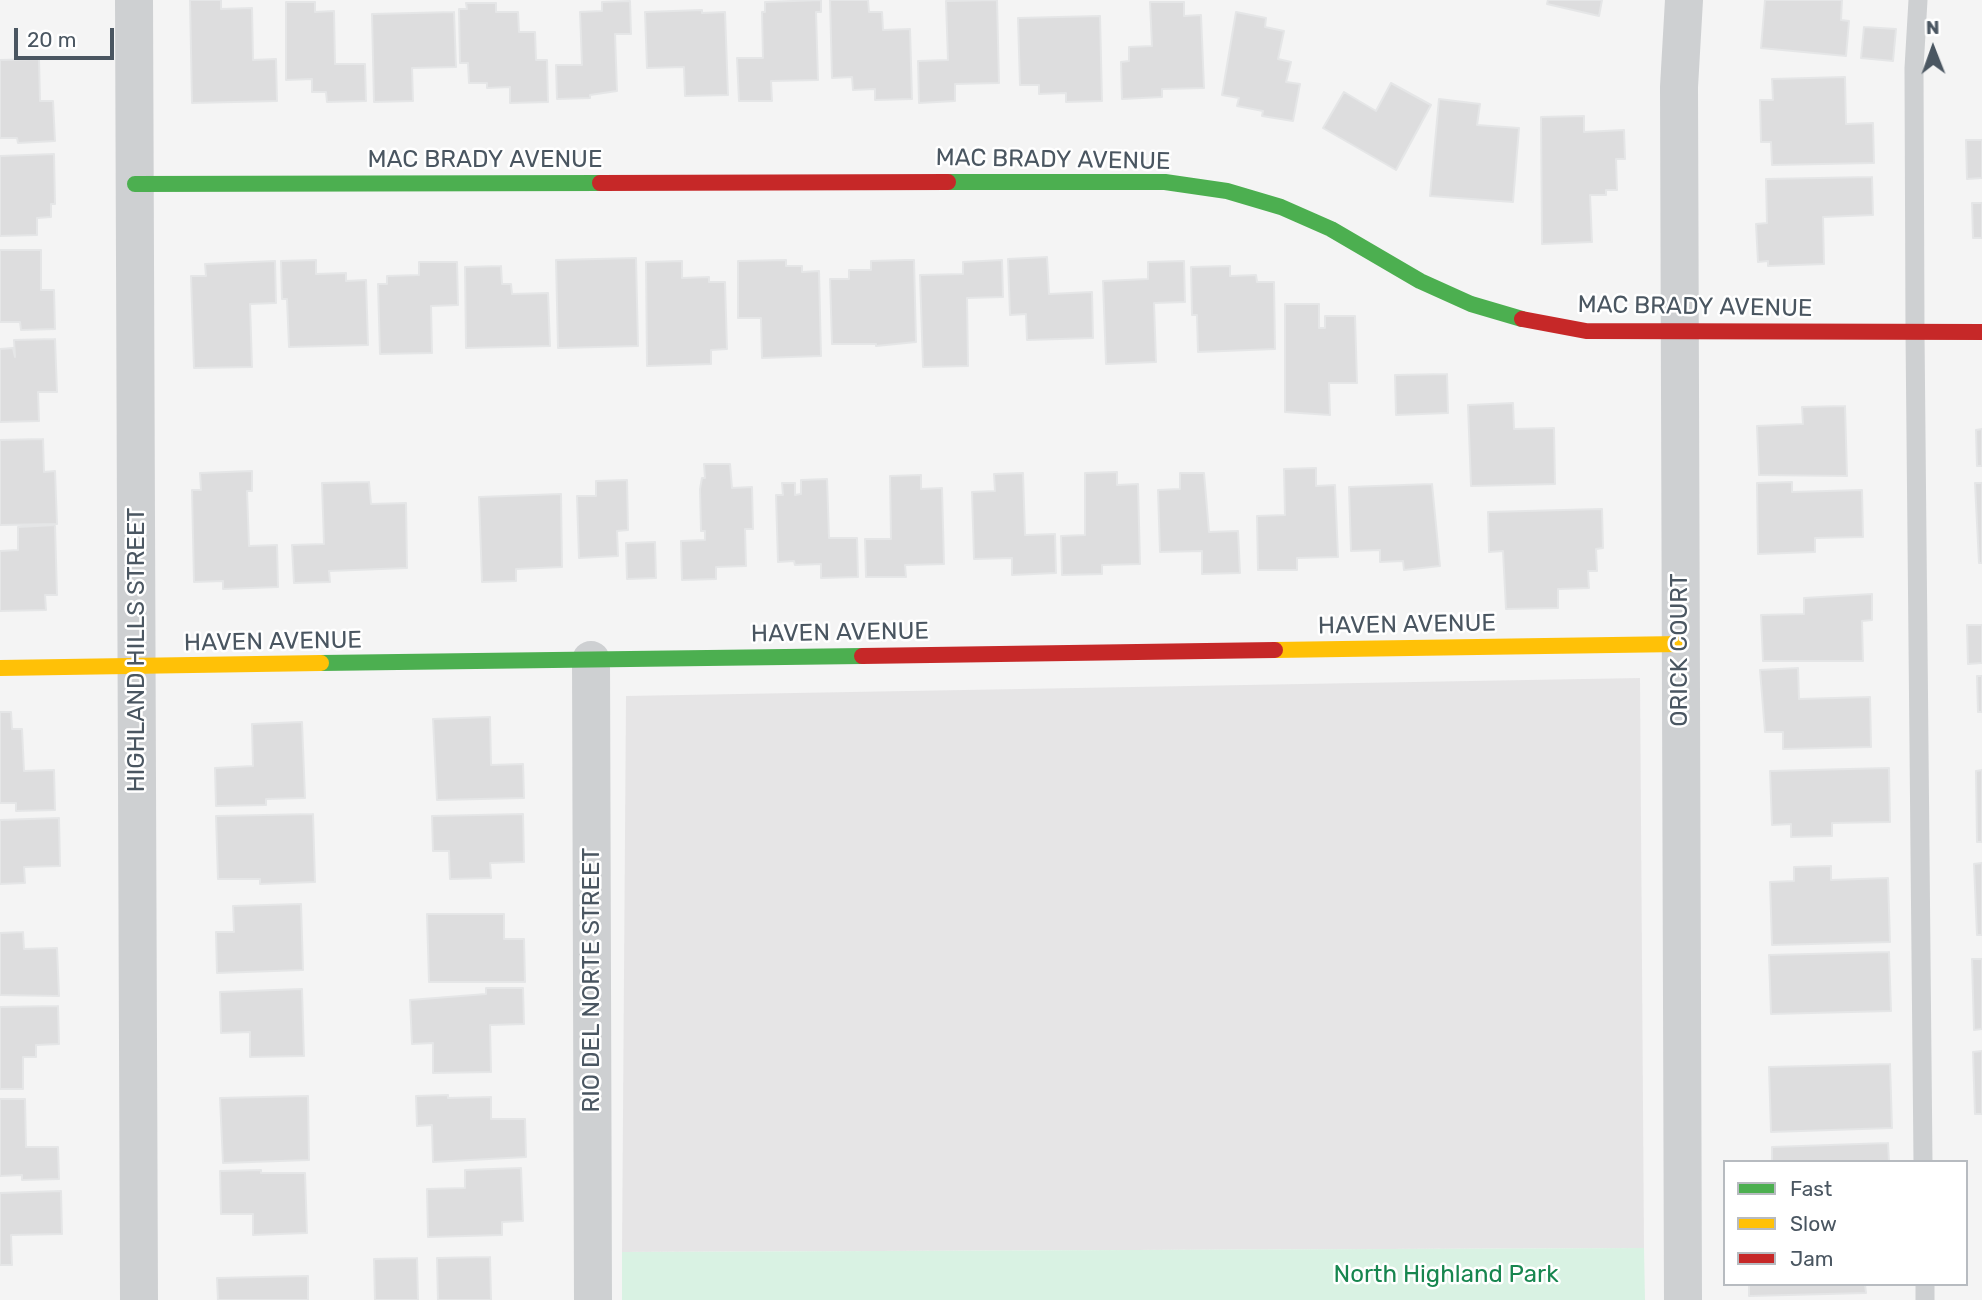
<!DOCTYPE html>
<style>
body{margin:0}
#map{position:relative;width:1982px;height:1300px;overflow:hidden;background:#f4f4f4;font-family:Rubik,sans-serif}
canvas{display:block}
.legend{position:absolute;left:1723px;top:1160px;width:245px;height:126px;box-sizing:border-box;background:#fff;border:2px solid #b7bbc0;margin:0;padding:9px 12px;list-style:none;font-size:21px;color:#4a5661}
.legend li{display:flex;align-items:center;gap:14px;height:35px}
.legend b{width:35px;border:2px solid #b7bbc0}
.north{position:absolute;left:1898px;top:14px;width:70px;height:70px;-webkit-text-stroke:5px #fff;paint-order:stroke;rotate:359deg;font-size:19px;font-weight:700;line-height:28px;text-align:center;color:#4a5661}
.north::after{content:'';display:block;margin:auto;width:24px;height:32px;background:#4a5661;clip-path:polygon(50% 0,100% 100%,50% 72%,0 100%)}
.scale{position:absolute;left:14px;top:28px;width:100px;height:32px;box-sizing:border-box;border:4px solid #4a5661;border-top:0;padding-left:9px;font-size:21px;line-height:24px;white-space:nowrap;color:#4a5661;-webkit-text-stroke:5px #fff;paint-order:stroke}
</style>
<div id="map">
<canvas width="1982" height="1300"></canvas>
<ul class="legend">
<li><b style="height:9px;background:#4caf50"></b>Fast</li>
<li><b style="height:9px;background:#ffc107"></b>Slow</li>
<li><b style="height:9px;background:#c62828"></b>Jam</li>
</ul>
<div class="north">N</div>
<div class="scale">20 m</div>
</div>
<script>
const context = document.querySelector('canvas').getContext('2d');
context.lineJoin = 'round';
function fill(path, color) { context.fillStyle = color; context.fill(path, 'evenodd'); }
const toPath = rows => new Path2D(rows.map(r => 'M' + r).join(''));
function strokePath(path, color, width, dash) { context.strokeStyle = color; context.lineWidth = width; context.lineCap = dash ? 'butt' : 'round'; context.setLineDash(dash || []); context.stroke(path); }
function drawText(font, color, halo, rows, align = 'center') {
  context.font = font + ' Rubik,sans-serif'; context.lineWidth = 5; context.setLineDash([]); context.textBaseline = 'middle'; context.strokeStyle = halo; context.fillStyle = color; for (const [text, x, y, turn = 0] of rows) {
    context.save(); context.translate(x, y); context.rotate((+turn || 0) * Math.PI / 180); context.textAlign = isNaN(turn) ? turn : align; if (halo) context.strokeText(text, 0, 0); context.fillText(text, 0, 0); context.restore();
  }
}
fill(toPath([
 [1640,678,1644,1248,622,1252,626,696]
]), '#e6e5e6');
fill(toPath([
 [1644,1248,1645,1300,622,1300,622,1252]
]), '#d9f2e3');
const building = toPath([
 [190,0,221,0,221,9,252,8,253,60,276,59,277,101,192,103,190,0],
 [821,0,821,12,816,12,818,80,771,81,772,101,739,101,737,58,763,58,762,12,765,12,765,2,821,0],
 [830,0,868,0,869,12,882,12,883,30,910,29,912,99,875,100,875,89,853,90,852,77,832,78,830,0],
 [997,0,999,83,955,84,955,101,919,103,918,61,948,60,946,1,997,0],
 [1548,0,1602,0,1599,16,1547,4,1548,0],
 [1765,0,1842,0,1841,20,1849,21,1846,56,1761,48,1765,0],
 [630,1,631,34,615,34,617,91,590,95,590,98,557,99,556,65,582,65,580,12,602,11,602,2,630,1],
 [286,2,315,2,315,12,334,11,335,64,365,64,366,101,327,102,326,92,312,92,312,79,286,80,286,2],
 [1150,2,1184,2,1184,16,1201,15,1204,88,1162,89,1162,97,1122,99,1121,62,1129,61,1129,47,1152,46,1150,2],
 [466,3,496,3,496,12,518,12,519,32,535,32,536,60,547,60,548,102,510,103,510,87,487,88,487,83,469,83,468,63,460,63,459,9,467,9,466,3],
 [702,10,702,13,725,12,728,95,685,96,684,67,647,68,645,12,702,10],
 [454,12,456,67,412,68,413,101,374,102,372,14,454,12],
 [1236,12,1266,18,1265,27,1284,31,1278,59,1291,62,1286,82,1300,84,1293,121,1262,116,1263,111,1237,106,1239,98,1222,95,1236,12],
 [1100,16,1102,101,1066,102,1066,93,1039,94,1039,85,1020,85,1018,18,1100,16],
 [1864,27,1896,29,1893,61,1861,58,1864,27],
 [39,59,40,101,53,101,55,141,18,143,17,138,0,138,0,60,39,59],
 [1845,77,1846,124,1873,123,1874,163,1772,165,1771,142,1761,142,1760,100,1773,100,1772,79,1845,77],
 [1391,83,1431,105,1396,170,1323,128,1344,92,1376,111,1391,83],
 [1439,99,1480,104,1477,125,1519,128,1513,202,1430,196,1439,99],
 [1584,116,1584,132,1624,130,1625,159,1616,159,1617,190,1606,190,1606,195,1590,195,1592,242,1542,244,1541,117,1584,116],
 [1966,140,1982,140,1982,178,1967,179,1966,140],
 [54,154,55,204,51,204,51,217,37,218,37,235,0,236,0,156,54,154],
 [1872,177,1873,215,1823,217,1824,264,1768,266,1768,261,1758,262,1756,224,1767,223,1766,179,1872,177],
 [1972,203,1982,203,1982,238,1973,238,1972,203],
 [0,250,41,250,41,290,54,290,55,329,21,330,20,322,0,322,0,250],
 [1047,257,1049,294,1092,292,1093,338,1027,340,1026,314,1010,315,1008,259,1047,257],
 [636,258,638,346,558,348,556,260,636,258],
 [316,260,316,274,346,273,346,281,366,280,368,345,289,347,287,299,282,299,281,261,316,260],
 [786,260,786,266,802,266,802,272,819,271,821,356,762,358,761,318,738,318,738,261,786,260],
 [906,260,914,260,916,342,876,346,876,344,832,344,830,279,849,279,849,270,871,270,871,261,906,260],
 [1002,260,1003,297,967,298,968,366,923,367,920,275,963,274,963,262,1002,260],
 [275,261,276,303,250,304,252,367,194,368,191,276,206,276,205,264,275,261],
 [682,261,682,278,709,277,709,282,725,282,727,349,711,350,711,364,647,366,646,262,682,261],
 [1184,261,1185,302,1154,303,1156,362,1106,364,1103,281,1148,279,1148,262,1184,261],
 [419,262,457,262,458,305,431,306,432,353,380,354,378,284,387,284,387,276,419,275,419,262],
 [501,266,502,284,511,284,512,294,548,293,550,346,466,348,465,267,501,266],
 [1230,266,1230,276,1256,275,1257,282,1274,282,1275,349,1198,352,1197,315,1192,315,1191,267,1230,266],
 [1285,304,1319,304,1319,328,1325,328,1325,316,1355,316,1357,383,1329,383,1330,415,1285,412,1285,304],
 [55,339,57,392,38,392,39,421,0,422,0,349,13,348,15,357,14,340,55,339],
 [1447,374,1448,413,1396,415,1395,375,1447,374],
 [1513,403,1514,429,1554,428,1555,484,1471,486,1468,405,1513,403],
 [1845,406,1847,476,1759,475,1757,426,1803,424,1802,407,1845,406],
 [1982,429,1982,466,1977,466,1976,430,1982,429],
 [43,439,44,472,55,471,57,524,0,525,0,440,43,439],
 [704,464,730,464,732,488,752,487,753,529,745,529,746,566,716,567,716,579,682,580,681,541,705,540,705,531,701,531,700,489,702,478,705,478,704,464],
 [1316,468,1316,486,1335,485,1338,557,1297,558,1297,570,1258,570,1257,516,1285,515,1284,469,1316,468],
 [252,471,252,491,247,491,249,546,277,545,278,587,223,589,223,581,194,582,192,490,201,490,200,473,252,471],
 [1117,472,1117,485,1138,484,1140,564,1102,565,1102,574,1062,575,1061,536,1085,535,1085,473,1117,472],
 [1023,473,1025,535,1055,534,1056,573,1012,575,1012,558,974,559,972,492,995,491,994,474,1023,473],
 [1180,473,1204,473,1209,532,1238,531,1240,573,1202,574,1202,551,1160,552,1158,490,1180,489,1180,473],
 [921,475,921,489,942,488,944,564,905,565,906,577,866,577,865,539,891,539,890,476,921,475],
 [827,479,829,538,857,538,858,577,821,578,821,564,795,565,794,561,778,562,776,495,783,495,782,483,795,483,795,495,801,494,801,480,827,479],
 [627,480,628,530,617,531,618,556,579,558,577,496,596,496,596,481,627,480],
 [369,482,371,504,406,503,407,568,329,571,330,582,294,583,292,545,324,544,322,483,369,482],
 [1792,482,1792,492,1862,490,1863,537,1815,538,1815,552,1758,554,1757,483,1792,482],
 [1975,483,1982,483,1982,563,1979,563,1975,483],
 [1432,484,1440,566,1404,570,1403,561,1380,562,1380,550,1351,551,1349,487,1432,484],
 [561,494,562,567,516,569,516,581,482,582,479,497,561,494],
 [1602,509,1603,548,1596,549,1597,571,1588,571,1589,588,1558,589,1558,608,1506,609,1503,551,1489,552,1488,512,1602,509],
 [55,525,57,595,45,595,46,610,0,611,0,551,18,550,18,527,55,525],
 [655,542,656,578,627,579,626,543,655,542],
 [1872,594,1872,620,1862,621,1863,661,1763,661,1761,615,1804,614,1804,598,1872,594],
 [1967,625,1982,625,1982,663,1968,664,1967,625],
 [1798,668,1799,699,1870,697,1871,747,1783,749,1783,732,1765,732,1760,670,1798,668],
 [1977,676,1982,676,1982,712,1978,712,1977,676],
 [0,712,11,712,12,729,22,729,24,771,54,770,55,810,16,811,16,803,0,803,0,712],
 [490,717,491,765,523,764,524,798,437,800,433,719,490,717],
 [302,722,305,798,266,799,266,805,216,806,215,768,253,766,252,724,302,722],
 [1889,768,1890,822,1832,823,1832,836,1791,837,1791,824,1772,825,1770,771,1889,768],
 [1982,770,1982,842,1977,842,1976,771,1982,770],
 [313,814,315,882,260,884,260,879,218,879,216,816,313,814],
 [523,814,524,862,490,863,491,878,450,879,449,851,433,851,432,816,523,814],
 [59,818,60,866,24,867,25,883,0,884,0,820,59,818],
 [1982,863,1982,935,1977,935,1974,864,1982,863],
 [1831,866,1831,880,1888,878,1890,942,1772,945,1770,882,1794,881,1794,867,1831,866],
 [301,904,303,970,217,973,216,932,234,932,233,906,301,904],
 [427,914,504,914,504,939,524,939,525,982,429,982,427,914],
 [23,932,24,949,57,948,59,996,0,995,0,933,23,932],
 [1889,952,1891,1011,1771,1014,1769,955,1889,952],
 [1972,959,1982,959,1982,1029,1974,1030,1972,959],
 [486,988,523,988,524,1024,490,1025,491,1072,433,1073,433,1043,412,1044,410,1000,486,994,486,988],
 [302,989,304,1056,250,1057,250,1032,221,1033,220,992,302,989],
 [58,1006,59,1044,36,1045,36,1057,23,1057,23,1089,0,1089,0,1007,58,1006],
 [1982,1051,1982,1114,1975,1114,1973,1052,1982,1051],
 [1890,1064,1892,1128,1771,1132,1769,1067,1890,1064],
 [448,1095,448,1098,491,1097,491,1119,525,1119,526,1157,433,1162,432,1125,417,1126,416,1096,448,1095],
 [308,1096,309,1160,223,1163,220,1098,308,1096],
 [0,1099,25,1099,26,1147,58,1147,59,1179,22,1180,22,1175,0,1176,0,1099],
 [1888,1143,1889,1162,1772,1162,1772,1147,1888,1143],
 [521,1168,523,1221,502,1222,502,1235,428,1237,427,1189,465,1188,465,1170,521,1168],
 [261,1170,261,1173,305,1173,307,1233,253,1235,253,1214,221,1214,220,1171,261,1170],
 [61,1191,62,1234,11,1235,12,1265,0,1265,0,1193,61,1191],
 [490,1257,491,1300,438,1300,437,1258,490,1257],
 [417,1258,418,1300,375,1300,374,1259,417,1258],
 [308,1276,308,1300,218,1300,217,1278,308,1276],
 [1749,1284,1865,1284,1866,1293,1749,1296,1749,1284]
]);
fill(building, '#ddddde');
strokePath(building, '#e5e6e7', 2);
strokePath(toPath([
 [1918,0,1914,68,1915,332,1923,1162],
 [1925,1284,1925,1300]
]), '#ced0d2', 19);
strokePath(toPath([
 [134,0,139,1300],
 [591,660,593,1300],
 [1683,1300,1679,87,1684,0]
]), '#ced0d2', 38);
strokePath(toPath([
 [948,182,1165,182,1227,191,1281,207,1331,229,1420,281,1471,304,1522,319],
 [135,184,600,183],
 [321,663,862,656]
]), '#4caf50', 16);
strokePath(toPath([
 [1275,650,1680,644],
 [0,668,321,663]
]), '#ffc107', 16);
strokePath(toPath([
 [600,183,948,182],
 [1522,319,1586,331,1982,332],
 [862,656,1275,650]
]), '#c62828', 16);
drawText('24px', '#4a5661', '#fff', [
 ["MAC BRADY AVENUE",485,160],
 ["MAC BRADY AVENUE",1053,160,1],
 ["MAC BRADY AVENUE",1695,307,1],
 ["HAVEN AVENUE",1407,625,-1],
 ["HAVEN AVENUE",840,633,-1],
 ["HAVEN AVENUE",273,642,-1],
 ["HIGHLAND HILLS STREET",137,650,-90],
 ["ORICK COURT",1680,650,-90],
 ["RIO DEL NORTE STREET",592,980,-90]
]);
drawText('24px', '#17864f', '#fff', [
 ["North Highland Park",1446,1275]
]);
</script>
